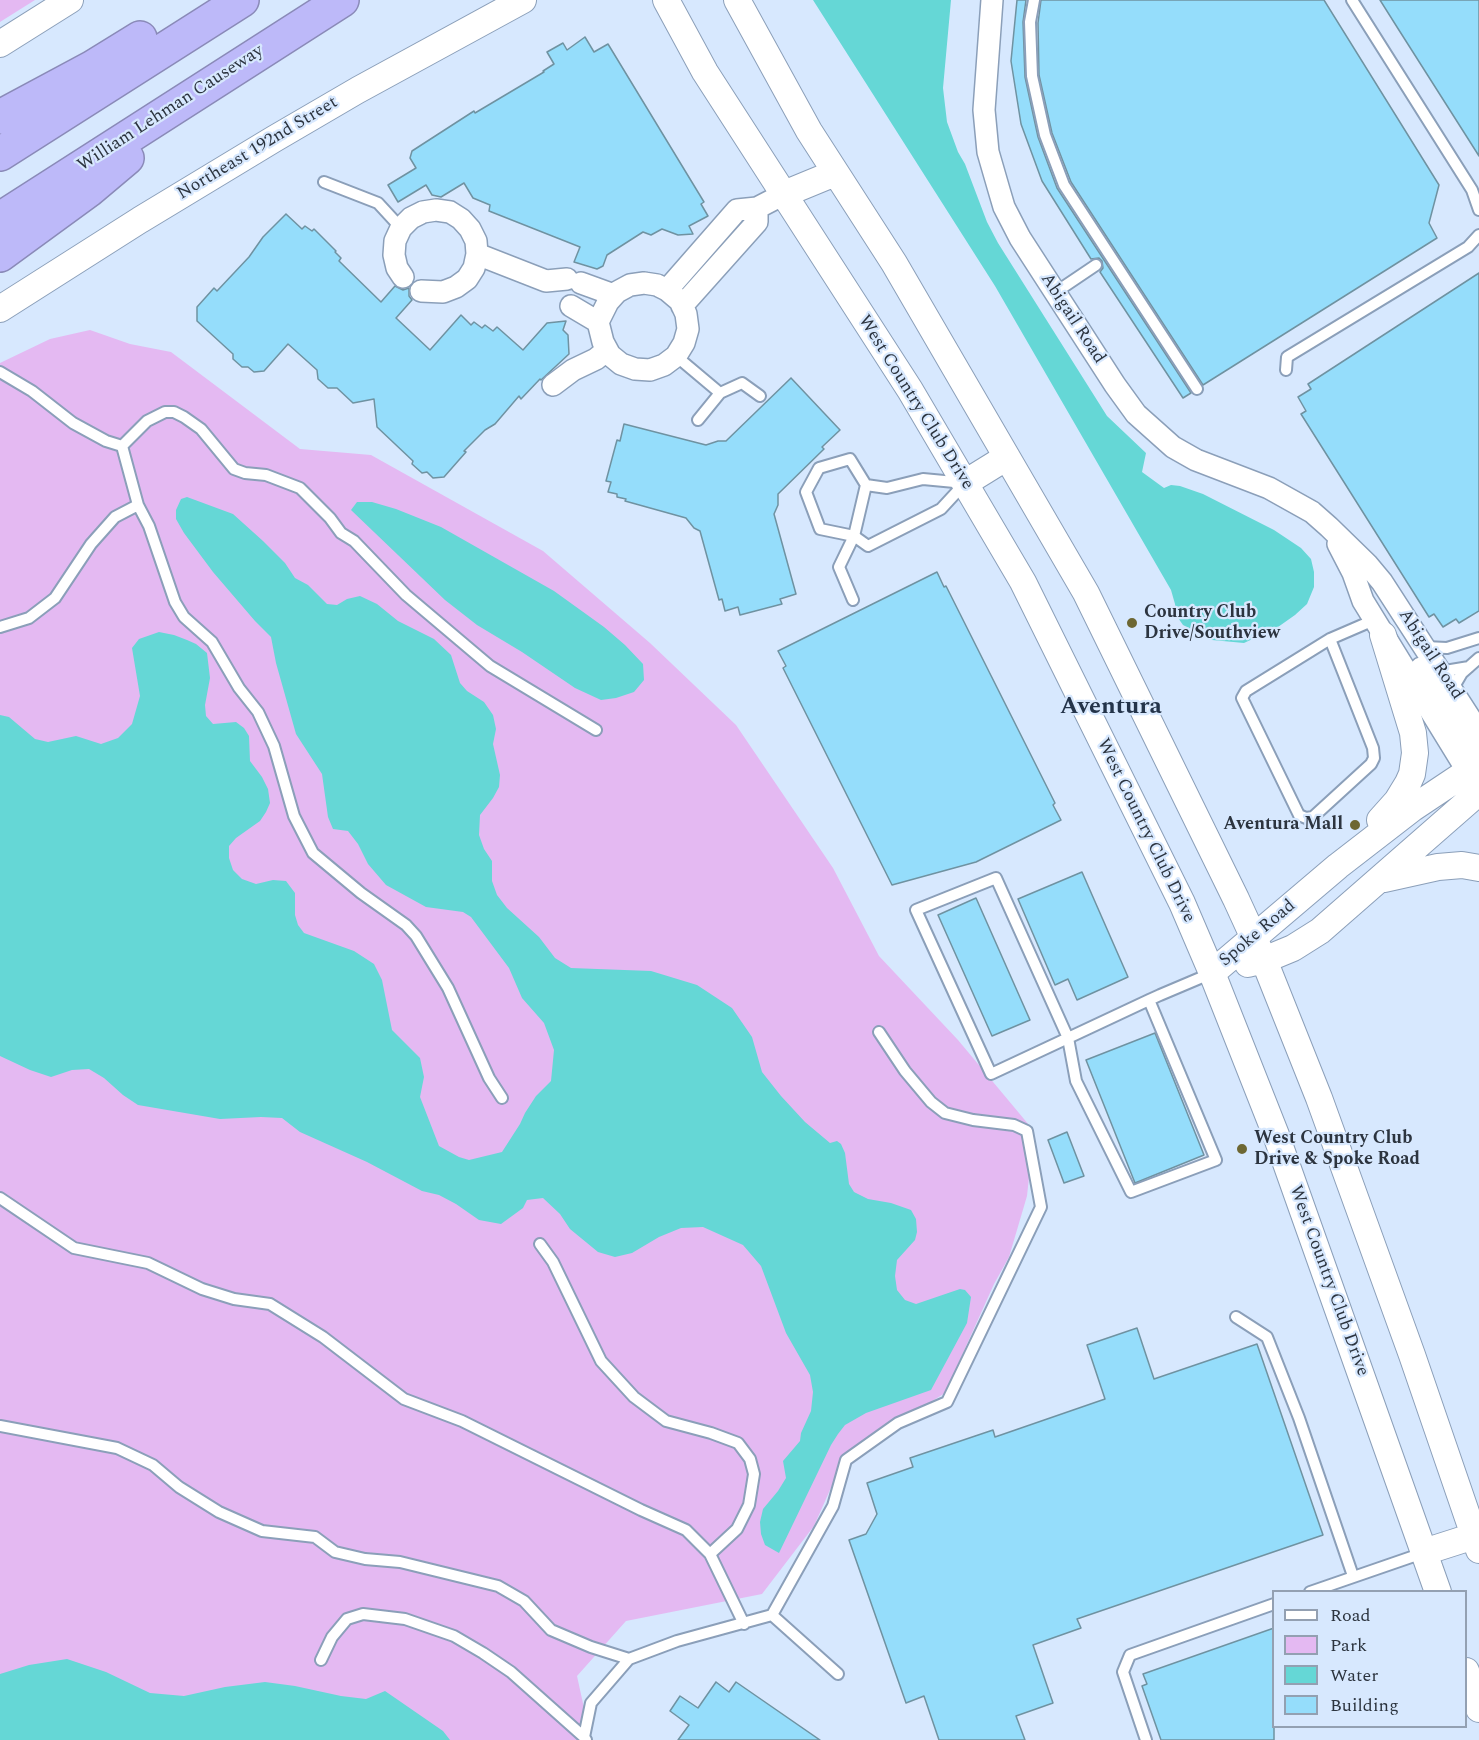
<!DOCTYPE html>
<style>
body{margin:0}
#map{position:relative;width:1479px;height:1740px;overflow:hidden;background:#d7e8fe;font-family:Spectral,serif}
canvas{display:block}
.legend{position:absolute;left:1272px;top:1590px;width:195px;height:138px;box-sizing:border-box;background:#d7e8fe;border:2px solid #93a0b2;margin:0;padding:8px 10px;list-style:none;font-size:18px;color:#2c343f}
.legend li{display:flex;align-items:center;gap:12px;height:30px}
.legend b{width:30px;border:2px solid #93a0b2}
</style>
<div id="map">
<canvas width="1479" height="1740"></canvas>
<ul class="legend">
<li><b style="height:8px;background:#fff"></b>Road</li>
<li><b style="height:16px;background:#e4b9f2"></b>Park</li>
<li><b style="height:16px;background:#65d7d6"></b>Water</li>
<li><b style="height:16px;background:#95ddfb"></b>Building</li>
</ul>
</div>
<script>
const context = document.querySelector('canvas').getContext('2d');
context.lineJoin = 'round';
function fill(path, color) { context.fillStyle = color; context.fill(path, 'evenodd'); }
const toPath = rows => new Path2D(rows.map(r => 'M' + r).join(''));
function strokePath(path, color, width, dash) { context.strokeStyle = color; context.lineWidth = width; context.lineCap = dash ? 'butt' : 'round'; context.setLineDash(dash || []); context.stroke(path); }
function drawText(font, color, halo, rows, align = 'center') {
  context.font = font + ' Spectral,serif'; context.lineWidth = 4.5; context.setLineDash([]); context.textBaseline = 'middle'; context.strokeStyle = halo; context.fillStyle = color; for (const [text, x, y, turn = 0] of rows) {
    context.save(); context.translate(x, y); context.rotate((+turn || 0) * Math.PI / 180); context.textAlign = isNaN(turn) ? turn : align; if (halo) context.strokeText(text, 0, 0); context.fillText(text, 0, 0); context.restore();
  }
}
fill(toPath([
 [0,0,35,0,0,22],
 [90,330,130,344,171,352,300,449,371,455,543,551,650,643,736,725,833,868,879,956,958,1040,1034,1131,1027,1196,1009,1257,994,1284,945,1393,845,1456,814,1526,762,1594,626,1621,577,1676,591,1740,0,1740,0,363,50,339]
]), '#e4b9f2');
fill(toPath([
 [813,0,951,0,943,88,947,122,958,152,965,164,987,222,998,243,1107,416,1146,453,1142,472,1164,488,1171,485,1180,486,1203,494,1274,530,1301,548,1311,559,1314,572,1314,587,1307,604,1295,615,1278,627,1244,643,1212,640,1183,625,1176,615,1175,604,1171,590,995,286],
 [187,497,233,514,263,541,285,563,295,578,308,585,327,604,337,605,347,599,360,596,377,604,398,621,434,639,451,655,460,683,467,691,484,702,493,715,496,729,493,744,500,775,499,787,493,798,480,815,479,835,484,849,492,861,492,881,497,895,507,908,539,937,555,958,571,968,651,971,697,985,732,1008,752,1037,762,1072,781,1096,805,1122,830,1143,837,1141,841,1144,845,1153,849,1184,854,1192,868,1199,891,1203,911,1210,916,1219,917,1232,915,1240,897,1260,895,1276,897,1290,905,1300,916,1304,960,1289,965,1290,971,1297,967,1323,931,1390,866,1413,845,1425,838,1434,831,1445,779,1553,765,1545,761,1534,760,1522,763,1509,778,1491,786,1478,783,1461,800,1441,801,1433,811,1411,813,1392,810,1375,786,1333,761,1266,743,1245,703,1227,681,1228,659,1237,632,1253,615,1257,598,1252,570,1229,560,1214,543,1198,527,1200,523,1208,501,1224,479,1220,456,1204,439,1195,422,1191,367,1162,300,1132,282,1118,261,1117,220,1119,138,1105,123,1095,104,1078,89,1069,72,1070,51,1077,30,1070,0,1056,0,715,9,717,35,739,48,742,76,736,101,744,118,738,132,724,140,696,132,648,139,639,159,632,174,635,187,640,196,644,207,653,210,678,205,705,206,716,213,724,236,722,244,728,249,736,250,761,262,777,268,789,270,803,266,812,260,821,236,838,229,846,229,858,233,870,242,879,256,884,273,880,286,881,295,893,295,915,298,925,304,933,354,951,374,964,382,980,392,1030,420,1058,424,1077,420,1097,439,1146,459,1157,469,1160,502,1152,520,1124,525,1113,536,1096,551,1081,554,1050,544,1023,522,998,509,968,471,917,463,912,426,907,386,885,368,864,358,844,348,831,333,829,328,817,322,774,296,734,276,663,271,637,255,621,213,572,184,533,176,519,176,510,181,499],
 [357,502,372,502,396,509,441,527,554,591,604,627,625,645,643,664,644,680,634,692,616,698,601,700,575,688,522,652,477,625,445,600,351,510],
 [67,1659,106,1672,150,1693,184,1696,225,1687,265,1682,295,1686,341,1696,366,1699,385,1691,443,1731,450,1740,0,1740,0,1674,29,1665]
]), '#65d7d6');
const building = toPath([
 [1017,0,1026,0,1023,22,1025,77,1038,137,1057,188,1191,393,1183,398,1100,272,1103,268,1102,261,1099,258,1091,259,1042,181,1021,124,1011,61,1017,0],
 [1041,0,1324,0,1439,185,1429,223,1437,238,1203,385,1071,182,1052,133,1039,75,1038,23,1041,0],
 [1380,0,1479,0,1479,156,1397,27,1380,0],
 [585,37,594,52,608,44,704,202,701,204,708,216,689,226,693,234,678,235,662,229,651,235,643,232,607,255,603,266,597,269,574,262,580,247,489,211,490,205,473,198,464,183,441,197,432,195,426,185,398,202,388,185,416,168,410,158,412,151,474,111,475,113,544,72,543,71,554,64,547,52,563,43,567,50,585,37],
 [286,214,302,229,305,226,312,231,314,229,336,251,335,252,341,258,339,261,381,302,395,286,403,290,409,288,409,296,412,300,396,318,430,350,461,315,471,325,474,322,482,328,485,325,493,331,497,327,523,350,547,323,566,321,563,330,568,335,569,354,541,380,540,379,521,399,519,396,495,424,485,430,464,451,466,452,444,477,433,478,427,472,422,473,412,464,413,461,377,427,374,399,353,403,337,388,328,388,318,379,317,370,288,344,264,371,254,372,248,367,242,367,233,359,233,354,197,321,197,307,214,288,217,291,249,257,263,237,286,214],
 [1479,273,1479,611,1459,623,1456,619,1443,627,1434,614,1429,617,1301,414,1306,411,1298,397,1311,389,1308,384,1479,273],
 [791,378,840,430,822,447,824,449,778,494,778,505,774,514,796,594,780,599,782,604,740,615,738,607,725,611,722,599,719,600,700,531,694,528,686,518,625,501,626,499,617,497,617,494,608,492,611,482,606,481,617,440,620,441,624,424,706,445,718,441,726,441,791,378],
 [937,572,944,587,946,586,1055,803,1053,805,1061,820,976,862,892,885,783,668,786,666,778,651,937,572],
 [1082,872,1128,977,1077,1000,1068,979,1055,985,1018,899,1082,872],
 [976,898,1030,1020,992,1036,938,915,976,898],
 [1155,1033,1204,1155,1135,1183,1086,1060,1155,1033],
 [1067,1132,1084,1176,1064,1183,1048,1140,1067,1132],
 [1137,1328,1154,1379,1257,1344,1323,1535,1077,1619,1081,1628,1033,1645,1053,1703,1016,1716,1025,1740,939,1740,924,1696,906,1703,849,1540,866,1534,877,1514,867,1483,913,1467,910,1458,993,1430,995,1437,1105,1399,1087,1345,1137,1328],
 [1274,1628,1274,1740,1161,1740,1142,1686,1147,1684,1143,1674,1274,1628],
 [716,1682,729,1692,736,1682,820,1740,678,1740,689,1725,670,1711,680,1696,698,1708,716,1682]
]);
fill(building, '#95ddfb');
strokePath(building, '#6f92a1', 1.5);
const service = toPath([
 [1034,0,1030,22,1032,76,1045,135,1064,185,1197,389],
 [1352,0,1472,190,1479,210],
 [324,182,378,203,401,228],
 [1056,292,1096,265],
 [676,356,720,393],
 [1286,370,1287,357,1468,247,1479,235],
 [0,372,32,391,73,423,106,441,122,446],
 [698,420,720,393,742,383,760,396],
 [923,479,965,483,941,509,868,546,854,536,866,485,887,488,923,479],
 [853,600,839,567,854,536,820,529,806,492,819,468,850,459,866,485],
 [0,627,29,618,55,598,91,544,115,517,138,505],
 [1330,639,1373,748,1374,758,1371,764,1313,817,1306,818,1299,815,1242,698,1246,691,1330,639,1374,620],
 [1425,647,1447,648,1479,638],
 [1439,672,1469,667],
 [1452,690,1462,673,1479,658],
 [1149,1000,1216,1160,1131,1192,1076,1081,1068,1038,996,878,916,910,991,1074,1068,1038,1149,1000,1160,995,1212,973],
 [502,1098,489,1078,448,988,416,936,406,925,361,893,313,853,294,816,274,746,258,712,239,688,212,642,184,617,175,602,149,526,138,505,122,446,147,421,165,412,174,412,184,417,201,429,234,469,245,473,266,475,300,488,330,518,341,533,354,541,406,595,490,666,596,730],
 [0,1198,74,1248,148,1263,202,1289,234,1299,270,1304,323,1337,404,1399,462,1421,641,1510,686,1530,710,1554,744,1624],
 [540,1244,553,1262,601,1361,634,1397,666,1421,711,1433,738,1443,750,1459,754,1474,749,1505,737,1529,710,1554],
 [1236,1317,1267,1337,1299,1418,1353,1576],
 [0,1426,117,1448,153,1465,179,1487,219,1512,262,1531,315,1537,335,1552,365,1559,400,1562,498,1586,524,1601,551,1630,591,1647,629,1659],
 [1310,1592,1423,1553],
 [772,1615,838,1674],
 [321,1660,332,1637,347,1619,363,1614,405,1619,454,1636,483,1653,511,1672,584,1737],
 [586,1740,584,1737,591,1703,629,1659,677,1641,772,1615,833,1506,846,1460,898,1423,947,1402,1041,1207,1027,1131,1014,1125,973,1120,945,1113,931,1102,905,1071,879,1032],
 [1146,1740,1123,1672,1130,1655,1274,1604]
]);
const minor = toPath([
 [992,0,984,110,988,152,999,190,1004,207,1020,238,1115,385,1136,414,1173,447,1196,460,1269,488,1312,512,1329,527,1367,564,1382,582,1479,732],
 [477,254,546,281,567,279],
 [403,277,397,268,394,255,395,241,401,228,411,218,423,212,436,210,450,212,461,219,470,229,476,241,477,254,474,268,467,279,456,287,443,292,421,291],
 [581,283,614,295],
 [644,283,657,285,667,290,680,301,686,314,688,329,684,343,676,356,664,365,650,370,635,369,621,364,610,355,603,342,598,322,608,302,617,292,630,285,644,283],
 [667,290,737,210,757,208,784,194],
 [571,306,598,322],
 [682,306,757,222,757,208],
 [553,385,573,370,596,359,607,350],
 [1338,544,1353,573,1363,601,1476,785],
 [1421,668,1479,761]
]);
const tertiary = toPath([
 [666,0,705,72,910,390,1023,582,1182,903,1212,973,1276,1135,1438,1592],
 [737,0,809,131,894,263,1086,593,1236,899,1264,960,1319,1098,1412,1355,1479,1550],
 [0,44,70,0],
 [784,194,835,173],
 [0,309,140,220,274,139,358,90,523,0],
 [965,483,1007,457],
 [1380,820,1397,801,1408,783,1412,774,1415,753,1413,733,1383,635],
 [1384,879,1438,867,1462,865,1479,868],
 [1248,964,1264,960,1293,948,1320,931,1479,792],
 [1212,973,1338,866,1413,808,1479,764],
 [1424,1552,1474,1536],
 [1466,1671,1479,1709]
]);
const motorway = toPath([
 [0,117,93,67,140,38],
 [0,154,242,0],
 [0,219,342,0],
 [0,255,89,190,127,158]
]);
strokePath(service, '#8b9fb9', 14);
strokePath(minor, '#8b9fb9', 24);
strokePath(tertiary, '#8b9fb9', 28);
strokePath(motorway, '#8a8ab8', 36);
strokePath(service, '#fff', 10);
strokePath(minor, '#fff', 21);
strokePath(tertiary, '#fff', 26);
strokePath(motorway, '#bdb9f9', 33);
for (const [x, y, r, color] of [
 [1132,623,6,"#6d6733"],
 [1355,825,6,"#6d6733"],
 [1242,1149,6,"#6d6733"]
]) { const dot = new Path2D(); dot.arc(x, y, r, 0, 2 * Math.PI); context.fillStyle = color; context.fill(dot); strokePath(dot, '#d7e8fe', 2); }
drawText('18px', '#2c343f', '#d7e8fe', [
 ["William Lehman Causeway",171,109,-33],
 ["Northeast 192nd Street",258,149,-31],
 ["Abigail Road",1072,319,57],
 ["West Country Club Drive",915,403,58],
 ["Abigail Road",1430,655,57],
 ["West Country Club Drive",1145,831,64],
 ["Spoke Road",1258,934,-40],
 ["West Country Club Drive",1328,1281,70]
]);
drawText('bold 18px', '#2c343f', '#d7e8fe', [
 ["Country Club",1144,613],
 ["Drive/Southview",1144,634],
 ["Aventura Mall",1343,825,"right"],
 ["West Country Club",1254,1139],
 ["Drive & Spoke Road",1254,1160]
], 'left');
drawText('bold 24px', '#24344a', '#d7e8fe', [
 ["Aventura",1111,708]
]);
</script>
